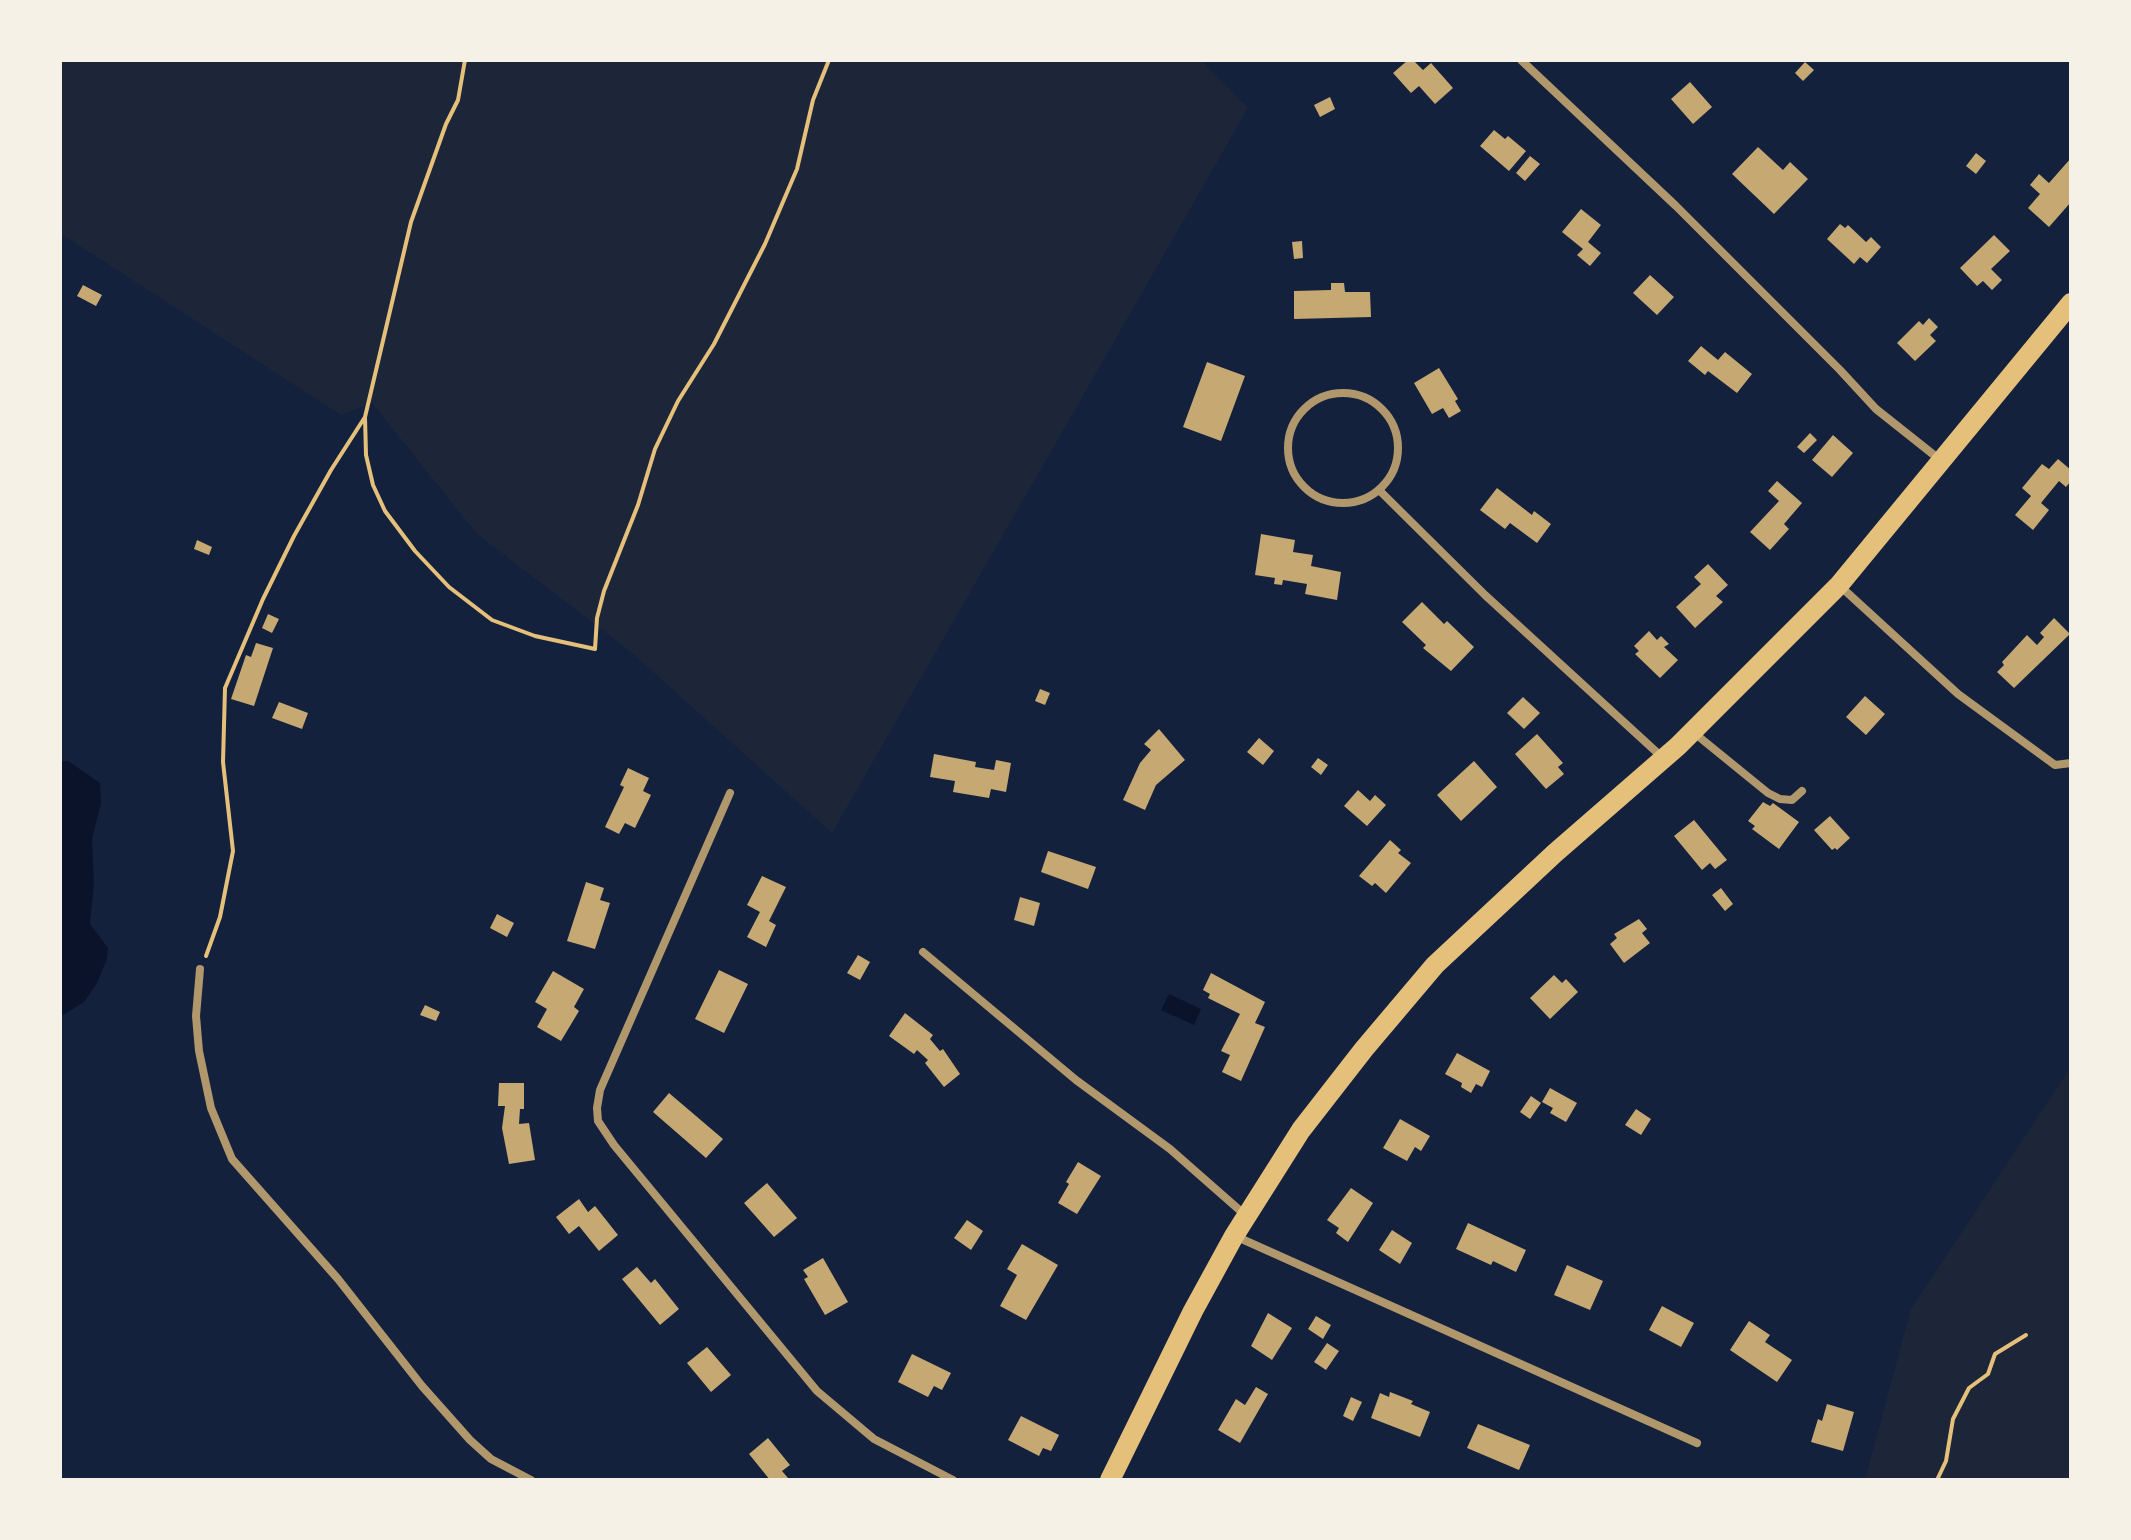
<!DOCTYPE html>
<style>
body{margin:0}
#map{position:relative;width:2131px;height:1540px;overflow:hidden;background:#14213d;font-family:"Archivo Narrow",sans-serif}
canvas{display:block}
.frame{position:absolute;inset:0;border:62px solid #f6f1e7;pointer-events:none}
</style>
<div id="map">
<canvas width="2131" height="1540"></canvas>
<div class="frame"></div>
</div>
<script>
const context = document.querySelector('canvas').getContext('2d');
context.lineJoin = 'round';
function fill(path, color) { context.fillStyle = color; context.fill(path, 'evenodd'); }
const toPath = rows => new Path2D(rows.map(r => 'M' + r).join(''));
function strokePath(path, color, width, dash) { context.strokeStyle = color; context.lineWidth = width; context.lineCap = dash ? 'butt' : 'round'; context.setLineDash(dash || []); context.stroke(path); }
fill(toPath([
 [60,60,1201,60,1248,108,832,833,631,652,476,533,372,403,341,415,60,233],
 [2071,1067,2071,1480,1865,1480,1911,1309]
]), '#1d2539');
fill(toPath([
 [60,761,68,761,100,783,101,803,92,839,94,883,90,924,108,948,107,959,97,983,84,1002,60,1017],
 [1169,994,1201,1009,1194,1025,1161,1010]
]), '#0b132b');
fill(toPath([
 [1408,60,1413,60,1423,70,1431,63,1453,88,1435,104,1419,86,1411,93,1393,73],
 [1805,62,1814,70,1803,81,1795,73],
 [1690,82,1712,107,1693,124,1671,99],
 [1330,97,1335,109,1320,117,1314,105],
 [1494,130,1505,139,1508,136,1526,151,1509,171,1480,146],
 [1758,147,1783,170,1790,162,1808,179,1774,214,1732,174],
 [1976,153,1986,161,1976,174,1966,166],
 [1530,156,1540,164,1525,181,1516,173],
 [2071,158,2071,202,2049,227,2028,208,2040,194,2030,185,2039,174,2049,183],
 [1581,209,1601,225,1588,242,1601,253,1590,266,1577,255,1583,249,1562,232],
 [1840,224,1845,228,1848,225,1866,242,1871,237,1881,247,1867,263,1860,257,1854,264,1827,239],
 [1994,235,2010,251,1991,269,2002,280,1992,290,1983,281,1977,286,1960,268],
 [1302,241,1303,258,1294,259,1292,242],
 [1650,275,1674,297,1657,315,1633,293],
 [1331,283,1344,283,1345,292,1370,292,1371,317,1294,319,1294,291,1331,290],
 [83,285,102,295,96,306,77,296],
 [1929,318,1938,327,1930,335,1936,341,1915,361,1897,343,1919,321,1923,325],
 [1701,346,1718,360,1725,352,1752,374,1737,393,1708,371,1705,375,1688,361],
 [1207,362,1245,376,1221,441,1183,427],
 [1439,368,1458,399,1455,401,1461,411,1449,418,1443,408,1432,414,1414,383],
 [1810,433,1817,440,1804,453,1797,447],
 [1833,435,1853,453,1832,477,1812,460],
 [2058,459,2071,470,2071,481,2066,487,2059,481,2041,503,2049,510,2033,530,2015,515,2031,496,2022,488,2042,464,2049,469],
 [1777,481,1802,503,1784,524,1789,529,1770,550,1750,532,1779,501,1768,491],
 [1497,488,1532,515,1534,511,1551,524,1537,543,1510,523,1505,529,1480,510],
 [1261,534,1295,540,1293,552,1313,555,1311,566,1341,572,1337,600,1305,594,1307,584,1283,580,1282,585,1274,584,1275,578,1255,575],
 [197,540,212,547,209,555,194,549],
 [1708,564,1728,585,1716,596,1723,602,1695,628,1676,607,1701,584,1694,577],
 [1422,602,1444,624,1447,621,1474,647,1451,671,1423,648,1426,645,1402,622],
 [268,614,279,619,272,633,262,628],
 [2054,618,2070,634,2014,688,1997,672,2004,665,2002,662,2027,635,2037,645,2044,637,2040,633],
 [1649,631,1657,640,1661,636,1669,644,1664,647,1678,660,1660,678,1635,654,1639,651,1634,646],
 [256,643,273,648,254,706,231,699,246,655,251,657],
 [1040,689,1050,693,1045,705,1035,701],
 [1865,696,1885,714,1866,735,1846,717],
 [1523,697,1540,713,1524,729,1507,713],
 [279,702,308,713,302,729,272,718],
 [1159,729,1185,760,1156,785,1145,810,1123,800,1140,763,1151,750,1144,744],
 [1537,734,1563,763,1558,767,1564,774,1546,789,1515,754],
 [1259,738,1274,751,1263,765,1247,752],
 [934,754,976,762,975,767,994,770,996,760,1011,763,1006,792,991,789,989,798,953,792,955,781,930,777],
 [1318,758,1328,765,1321,775,1311,767],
 [1474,761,1497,787,1461,821,1437,795],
 [628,768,649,778,643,791,651,795,635,828,625,823,619,834,605,827,624,787,620,785],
 [1358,790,1370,801,1375,795,1386,805,1367,826,1344,806],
 [1763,802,1770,806,1773,803,1799,822,1779,849,1752,829,1755,826,1748,821],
 [1830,816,1850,838,1837,850,1835,848,1832,850,1814,830],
 [1694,820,1727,860,1715,869,1710,863,1702,870,1674,836],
 [1390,840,1401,850,1398,853,1411,863,1386,893,1375,883,1372,886,1359,876],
 [1048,851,1096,867,1088,889,1041,872],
 [762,876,786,887,769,921,776,925,766,947,747,937,760,912,747,905],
 [586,882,604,888,600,900,610,903,595,949,567,941],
 [1721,888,1733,904,1725,911,1712,895],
 [1020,897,1040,903,1034,926,1014,920],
 [497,914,514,923,507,937,490,928],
 [1639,919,1647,929,1642,933,1650,943,1624,963,1610,944,1617,938,1614,934],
 [858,955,870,962,860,980,847,973],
 [719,970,748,984,724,1033,695,1019],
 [553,971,584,989,574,1007,579,1011,561,1041,537,1027,547,1009,535,1002],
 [1211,973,1265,1002,1255,1023,1265,1027,1241,1081,1222,1072,1230,1055,1221,1051,1240,1014,1208,998,1210,994,1203,990],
 [1554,975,1562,983,1566,979,1578,992,1550,1019,1530,998],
 [425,1005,440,1012,436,1021,420,1015],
 [905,1013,933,1035,930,1039,940,1051,943,1049,960,1074,944,1087,925,1063,928,1060,917,1050,914,1054,889,1036],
 [1457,1053,1490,1071,1482,1087,1476,1084,1471,1093,1461,1087,1462,1083,1445,1074],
 [499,1083,524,1083,524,1109,520,1109,519,1124,529,1123,535,1160,509,1164,502,1128,505,1106,498,1106],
 [1550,1088,1577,1103,1566,1122,1550,1113,1553,1108,1542,1102],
 [669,1093,723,1139,706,1158,653,1112],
 [1531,1096,1541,1103,1530,1119,1520,1112],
 [1636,1109,1651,1119,1641,1135,1625,1125],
 [1400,1119,1430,1136,1421,1151,1415,1147,1407,1161,1383,1148],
 [1078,1162,1101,1176,1077,1214,1058,1203,1069,1184,1066,1182],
 [767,1183,797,1218,774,1237,744,1203],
 [1351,1188,1373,1203,1348,1242,1336,1233,1339,1228,1327,1220],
 [579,1199,588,1212,595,1206,618,1235,599,1251,579,1226,569,1234,556,1217],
 [967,1220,983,1231,971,1250,954,1238],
 [1468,1223,1526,1250,1516,1272,1493,1261,1491,1265,1456,1249],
 [1392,1230,1412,1243,1400,1264,1379,1250],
 [1022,1244,1058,1265,1026,1320,1000,1306,1017,1275,1007,1269],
 [823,1258,848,1302,825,1315,804,1279,808,1277,803,1270],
 [1567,1265,1603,1281,1590,1310,1554,1295],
 [637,1267,651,1283,655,1279,679,1309,660,1325,622,1279],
 [1662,1306,1694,1323,1681,1347,1649,1330],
 [1268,1313,1292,1328,1272,1360,1251,1346],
 [1316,1316,1331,1325,1323,1339,1308,1329],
 [1749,1321,1770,1335,1765,1342,1792,1360,1777,1382,1730,1350],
 [1327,1343,1339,1351,1326,1370,1314,1362],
 [707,1347,731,1375,711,1392,687,1363],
 [912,1354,951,1373,942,1390,934,1386,928,1397,898,1382],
 [1256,1387,1268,1394,1240,1443,1218,1430,1236,1399,1245,1405],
 [1390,1392,1413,1401,1411,1404,1430,1412,1420,1437,1371,1418,1380,1393,1389,1397],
 [1351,1397,1362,1402,1353,1421,1343,1416],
 [1827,1404,1854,1412,1843,1451,1811,1442,1818,1419,1822,1421],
 [1021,1416,1059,1435,1051,1451,1043,1448,1039,1456,1008,1440],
 [1478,1424,1530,1445,1519,1470,1467,1448],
 [768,1438,790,1465,782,1471,788,1478,786,1480,770,1480,749,1454]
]), '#c6a872');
strokePath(toPath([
 [365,417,366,455,373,485,385,511,415,551,449,587,492,620,535,636,595,649,597,618,604,591,638,505,655,449,678,401,714,344,765,244,797,169,813,100,829,60],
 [206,956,220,917,233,851,223,762,225,688,263,599,294,536,331,470,365,417,411,222,446,124,458,100,465,60],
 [1937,1480,1946,1461,1953,1419,1969,1388,1988,1374,1995,1354,2026,1335]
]), '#e5c07b', 4);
strokePath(toPath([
 [1521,60,1676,206,1840,370,1876,409,1939,459],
 '1288 448a55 55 0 1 1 110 0a55 55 0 1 1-110 0Z',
 [1379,490,1485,595,1663,758],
 [1840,586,1958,694,2055,765,2071,763],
 [1693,732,1768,793,1780,799,1792,800,1802,791],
 [730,793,600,1090,597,1108,598,1121,614,1145,817,1391,874,1439,953,1480],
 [923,952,1076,1080,1170,1149,1244,1214],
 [200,969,196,1016,199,1051,211,1108,232,1159,338,1279,422,1386,470,1440,491,1459,531,1480],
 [1235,1236,1697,1443]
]), '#b1986c', 8);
strokePath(toPath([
 [1110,1480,1193,1311,1234,1236,1301,1130,1364,1049,1435,965,1555,853,1678,746,1839,585,2071,303]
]), '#e5c07b', 20);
</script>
